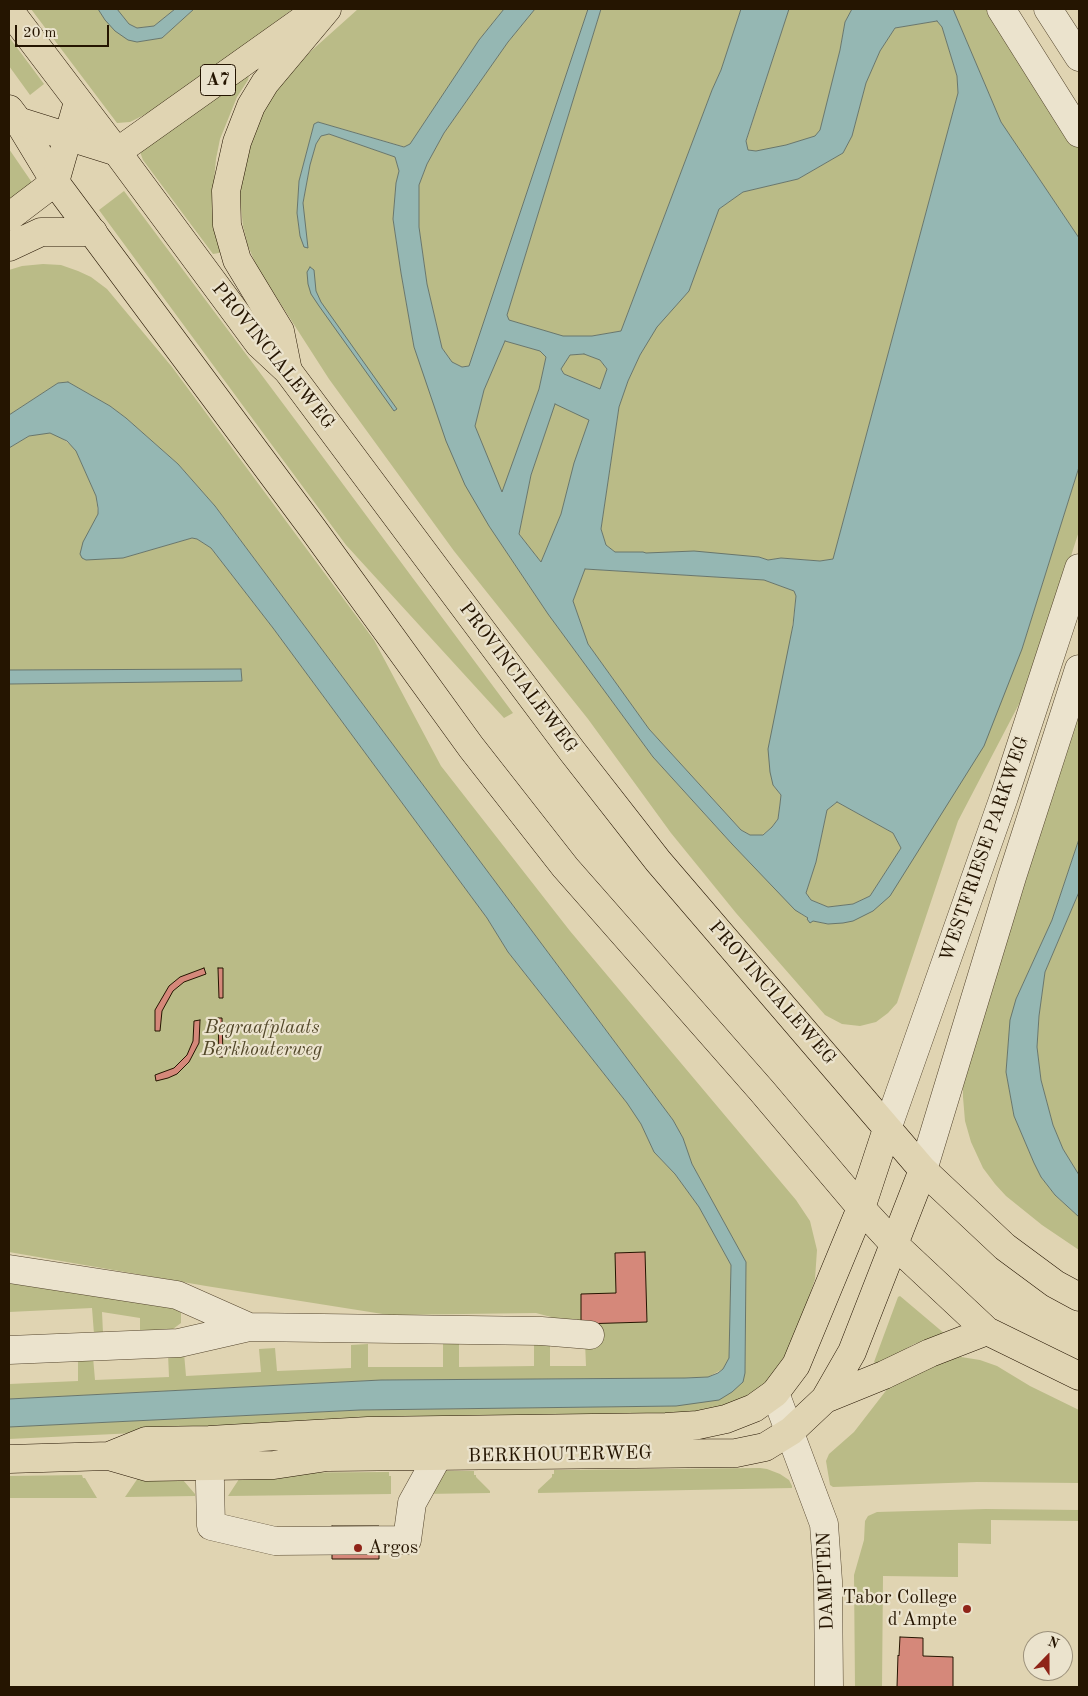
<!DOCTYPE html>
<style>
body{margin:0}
#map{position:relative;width:1088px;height:1696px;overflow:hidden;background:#e0d4b2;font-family:"Old Standard TT",serif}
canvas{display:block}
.frame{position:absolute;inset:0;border:10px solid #251501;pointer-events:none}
.north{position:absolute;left:1023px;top:1631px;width:50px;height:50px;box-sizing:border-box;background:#ebe3cd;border:1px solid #9c917b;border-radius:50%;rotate:22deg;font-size:14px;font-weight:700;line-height:20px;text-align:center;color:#251501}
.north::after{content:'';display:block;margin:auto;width:18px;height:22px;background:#8f2418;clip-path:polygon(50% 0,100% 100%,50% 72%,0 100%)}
.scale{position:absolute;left:15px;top:25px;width:94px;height:22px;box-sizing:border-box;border:2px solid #251501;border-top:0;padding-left:6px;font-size:15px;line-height:18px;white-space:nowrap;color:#251501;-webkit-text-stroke:4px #ebe3cd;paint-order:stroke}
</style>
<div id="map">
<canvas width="1088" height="1696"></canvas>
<div class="frame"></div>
<div class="north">N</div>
<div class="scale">20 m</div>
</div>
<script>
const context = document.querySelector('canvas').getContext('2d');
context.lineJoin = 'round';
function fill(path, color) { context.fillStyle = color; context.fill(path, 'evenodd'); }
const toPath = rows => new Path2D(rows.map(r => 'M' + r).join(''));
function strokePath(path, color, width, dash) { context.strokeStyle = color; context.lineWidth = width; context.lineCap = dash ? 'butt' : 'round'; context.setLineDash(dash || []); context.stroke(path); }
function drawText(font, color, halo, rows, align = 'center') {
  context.font = font + ' "Old Standard TT",serif'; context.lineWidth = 4.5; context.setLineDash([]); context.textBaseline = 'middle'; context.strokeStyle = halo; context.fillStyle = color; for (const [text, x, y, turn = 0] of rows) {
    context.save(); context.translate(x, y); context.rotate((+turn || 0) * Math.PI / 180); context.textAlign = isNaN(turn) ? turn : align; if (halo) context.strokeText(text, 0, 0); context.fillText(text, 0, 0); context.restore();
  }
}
fill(toPath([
 [31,9,98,9,105,20,137,42,162,38,194,9,293,9,162,106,130,122,117,123],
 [117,9,175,9,154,26,137,28,129,24],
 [358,9,504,9,479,40,410,144,405,147,318,122,314,124,299,181,297,213,300,236,304,217,303,204,310,165,316,144,321,136,329,134,395,157,399,171,396,183,393,219,401,273,414,347,431,392,489,526,548,614,653,757,732,844,801,914,813,921,828,924,873,911,1022,649,1079,467,1079,531,1031,681,958,821,897,1003,888,1013,876,1022,860,1026,842,1024,825,1015,736,913,671,833,588,719,454,551,329,379,257,267,248,246,243,226,240,199,239,174,242,155,271,94,310,52],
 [535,9,588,9,469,366,462,367,452,362,442,348,427,284,419,227,419,185,427,164,444,133,508,42],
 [601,9,741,9,721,70,712,90,621,331,592,336,562,336,509,320,507,315],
 [789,9,852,9,845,22,840,50,820,130,816,136,786,145,767,150,756,151,748,150,746,142],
 [953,9,989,9,1061,117,1079,149,1079,238,1001,122],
 [937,21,942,27,957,76,958,93,833,559,820,561,781,558,768,560,759,557,615,552,606,545,601,529,619,407,628,381,640,355,656,327,689,291,719,209,743,192,798,179,843,153,852,136,866,83,880,51,895,28],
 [9,37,44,84,30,95,9,66],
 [249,75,248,80,237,97,220,139,216,159,213,191,222,251,219,253,213,254,143,160,140,152],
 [9,149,33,184,9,202],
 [124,191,299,425,513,713,504,718,346,545,266,437,99,210],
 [43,264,61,265,78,271,91,277,107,289,172,367,374,640,441,766,570,931,796,1200,810,1221,817,1250,815,1279,792,1347,778,1370,762,1388,710,1414,368,1422,9,1439,9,1427,360,1410,676,1406,745,1373,746,1262,692,1164,683,1138,673,1120,215,506,178,464,126,418,110,406,68,382,58,383,9,415,9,270,22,266],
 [505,341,540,351,546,357,539,389,502,493,475,426,484,390],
 [584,354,600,360,607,369,600,389,564,374,561,368,570,355],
 [555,403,589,420,574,464,561,514,541,562,519,534,531,475],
 [40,433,50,433,59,436,72,446,76,451,96,496,98,514,81,549,84,559,123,558,192,538,197,539,211,548,273,628,487,918,508,952,627,1103,641,1124,654,1152,675,1174,699,1207,731,1265,729,1358,723,1369,708,1377,685,1378,381,1380,9,1399,9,1384,78,1381,78,1358,93,1357,95,1380,169,1377,168,1354,184,1353,186,1376,261,1372,259,1349,275,1348,277,1371,351,1368,351,1345,368,1344,368,1367,443,1367,443,1344,459,1343,459,1367,534,1366,534,1343,550,1343,550,1366,586,1366,585,1342,577,1327,577,1319,552,1319,551,1317,536,1313,389,1315,206,1286,9,1252,9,684,242,680,241,669,9,670,9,448,29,436],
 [585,569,764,580,794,591,796,596,773,785,781,795,780,804,778,819,772,827,762,835,750,835,741,830,649,729,588,644,573,601],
 [1079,698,1079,839,1052,920,1016,999,1009,1035,1006,1072,1014,1116,1034,1163,1041,1177,1055,1195,1079,1217,1079,1250,1042,1225,1006,1196,995,1184,983,1168,971,1142,965,1121,963,1097,963,1078],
 [837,802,893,833,901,848,870,896,853,904,828,907,811,900,806,893,816,862,827,810],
 [1079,892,1079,1175,1063,1149,1053,1125,1041,1080,1037,1047,1039,1016,1045,972],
 [9,1282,170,1308,172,1306,179,1310,181,1313,181,1323,173,1329,140,1331,140,1318,102,1312,103,1333,94,1334,92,1308,9,1312],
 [900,1296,945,1334,914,1344,879,1364,876,1364,874,1362,898,1297],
 [961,1357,980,1360,997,1366,1030,1386,1079,1410,1079,1483,977,1482,833,1487,830,1485,826,1461,829,1454,854,1432,888,1388,946,1358],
 [760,1468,767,1469,780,1474,789,1480,792,1486,792,1488,538,1493,538,1490,552,1477,552,1474,554,1474,554,1470],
 [439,1471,474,1471,474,1475,476,1475,476,1477,490,1491,490,1493,424,1494],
 [389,1472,389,1476,391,1476,391,1494,228,1496,243,1473],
 [82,1475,83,1478,85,1478,97,1498,9,1498,9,1476],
 [138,1478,183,1478,183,1480,195,1494,195,1496,125,1497],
 [986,1509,1079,1510,1079,1521,991,1520,991,1544,958,1543,958,1577,883,1576,882,1687,855,1687,854,1575,864,1540,865,1521,868,1516,877,1512]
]), '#babb87');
const water = toPath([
 [98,9,117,9,129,24,137,28,154,26,175,9,194,9,162,38,137,42,128,40,115,31,105,20,98,9],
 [504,9,535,9,508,42,444,133,427,164,419,185,419,227,427,284,442,348,452,362,462,367,469,366,588,9,601,9,507,315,509,320,563,336,592,336,621,331,712,90,721,70,741,9,789,9,746,141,748,150,756,151,786,145,815,136,820,130,840,50,845,22,852,9,953,9,1001,122,1079,238,1079,467,1022,649,984,746,890,896,873,911,853,921,843,923,828,924,813,921,810,923,807,919,808,918,795,910,732,844,653,757,548,614,489,526,465,485,446,441,414,347,401,273,393,219,396,183,399,171,395,157,329,134,321,136,316,144,310,165,303,203,308,248,304,247,300,236,297,213,299,181,314,124,318,122,404,147,410,144,479,40,504,9],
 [937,21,942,27,957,76,958,93,833,559,820,561,781,558,768,560,759,557,694,551,646,553,643,552,615,552,606,545,601,529,619,407,628,381,640,355,657,327,689,291,719,209,743,192,798,179,843,153,852,136,866,83,880,51,895,28,937,21],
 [505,341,540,351,546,357,539,389,502,492,475,426,484,390,505,341],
 [584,354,600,360,607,369,600,389,564,374,561,369,570,355,584,354],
 [555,404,589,420,574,463,561,514,541,562,519,534,531,475,555,404],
 [585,569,764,580,794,591,796,596,793,625,768,749,770,772,773,785,781,795,780,804,778,819,772,827,763,835,750,835,741,830,649,729,588,644,573,601,585,569],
 [837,802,893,833,901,848,870,896,853,904,828,907,811,900,806,893,816,862,827,810,837,802],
 [310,267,314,270,316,291,321,302,397,409,394,411,319,306,311,294,308,284,307,272,310,267],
 [68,382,110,406,126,418,178,464,215,506,673,1120,683,1138,692,1164,746,1262,745,1373,743,1382,732,1392,719,1400,676,1406,360,1410,9,1427,9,1399,381,1380,685,1378,708,1377,718,1373,723,1369,729,1358,731,1265,699,1207,675,1174,654,1152,641,1124,627,1103,508,952,487,918,273,628,211,548,197,539,192,538,123,558,86,560,82,558,80,554,83,542,98,514,98,508,96,496,76,451,67,441,50,433,29,436,9,448,9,415,58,383,68,382],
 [241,669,242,681,9,684,9,670,241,669],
 [1079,839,1079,892,1045,972,1039,1016,1037,1047,1041,1080,1053,1125,1063,1149,1079,1175,1079,1217,1055,1195,1041,1177,1034,1163,1014,1116,1006,1072,1010,1020,1016,999,1052,920,1079,839]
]);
fill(water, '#95b7b3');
strokePath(water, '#68766c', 1);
const building = toPath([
 [204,968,206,974,184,982,173,991,162,1011,160,1031,155,1031,155,1010,169,986,180,977,204,968],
 [218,968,223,968,223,998,219,998,218,968],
 [218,1018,222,1018,223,1057,219,1057,218,1018],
 [200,1020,199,1043,189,1062,177,1074,168,1078,156,1081,155,1075,174,1068,187,1055,193,1041,194,1021,200,1020],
 [645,1252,647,1322,581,1324,581,1294,616,1293,615,1253,645,1252],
 [332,1526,379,1526,379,1559,332,1559,332,1526],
 [900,1637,923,1638,923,1656,953,1657,953,1687,897,1687,898,1655,899,1656,900,1637]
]);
fill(building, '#d5887a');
strokePath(building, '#251501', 1);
const minor = toPath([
 [1001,9,1079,133],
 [1048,9,1079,57],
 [887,1129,1004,797,1079,568],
 [923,1170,1012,877,1079,669],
 [9,1269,177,1295,249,1327],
 [9,1350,179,1343,249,1327,541,1331,590,1335],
 [775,1393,824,1524,828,1581,829,1687],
 [209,1441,211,1526,275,1541,407,1540,412,1503,438,1456]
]);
const major = toPath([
 [9,10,117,152,259,344,288,371,572,751,658,861,923,1170,1005,1247,1055,1284,1079,1297],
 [9,109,18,121,55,182,313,529,471,747,565,867,762,1091,861,1208,894,1244,987,1331,1079,1376],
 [825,1399,884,1375,930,1353,987,1331],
 [109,1456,146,1441,209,1440,368,1431,666,1427,698,1425,726,1419,754,1408,775,1393,796,1365,861,1208,887,1129],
 [9,1459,109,1456,147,1467,274,1465,327,1457,736,1453,765,1447,791,1431,825,1399,852,1352,923,1170]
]);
const highway = toPath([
 [18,121,117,152,307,17],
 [9,217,55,182,78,102],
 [9,247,41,232,93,232],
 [288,371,280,331,237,260,227,225,226,191,237,142,251,106,265,83,327,9]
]);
strokePath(minor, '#54452d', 29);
strokePath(major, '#251501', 29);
strokePath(highway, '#251501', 29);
strokePath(minor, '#ebe3cd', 28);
strokePath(major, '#e0d4b2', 28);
strokePath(highway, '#e0d4b2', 28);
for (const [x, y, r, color] of [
 [358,1548,5,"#8f2418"],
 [967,1609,5,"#8f2418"]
]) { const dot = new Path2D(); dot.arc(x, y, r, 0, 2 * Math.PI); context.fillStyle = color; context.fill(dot); strokePath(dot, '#ebe3cd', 2); }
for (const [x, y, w] of [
 [218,80,35]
]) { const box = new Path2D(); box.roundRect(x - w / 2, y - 15.5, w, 31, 4); context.fillStyle = '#ebe3cd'; context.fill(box); strokePath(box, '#251501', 1); }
drawText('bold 18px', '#251501', null, [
 ["A7",218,80]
]);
drawText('19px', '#251501', '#ebe3cd', [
 ["PROVINCIALEWEG",273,356,51],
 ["PROVINCIALEWEG",518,678,53],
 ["WESTFRIESE PARKWEG",985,849,-71],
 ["PROVINCIALEWEG",772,993,49],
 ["BERKHOUTERWEG",560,1455,-1],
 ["DAMPTEN",826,1581,-92]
]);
drawText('italic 19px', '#524729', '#ebe3cd', [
 ["Begraafplaats",262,1028],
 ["Berkhouterweg",262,1050]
]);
drawText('19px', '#251501', '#ebe3cd', [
 ["Argos",368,1548],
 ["Tabor College",957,1598,"right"],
 ["d'Ampte",957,1620,"right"]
], 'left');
</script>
